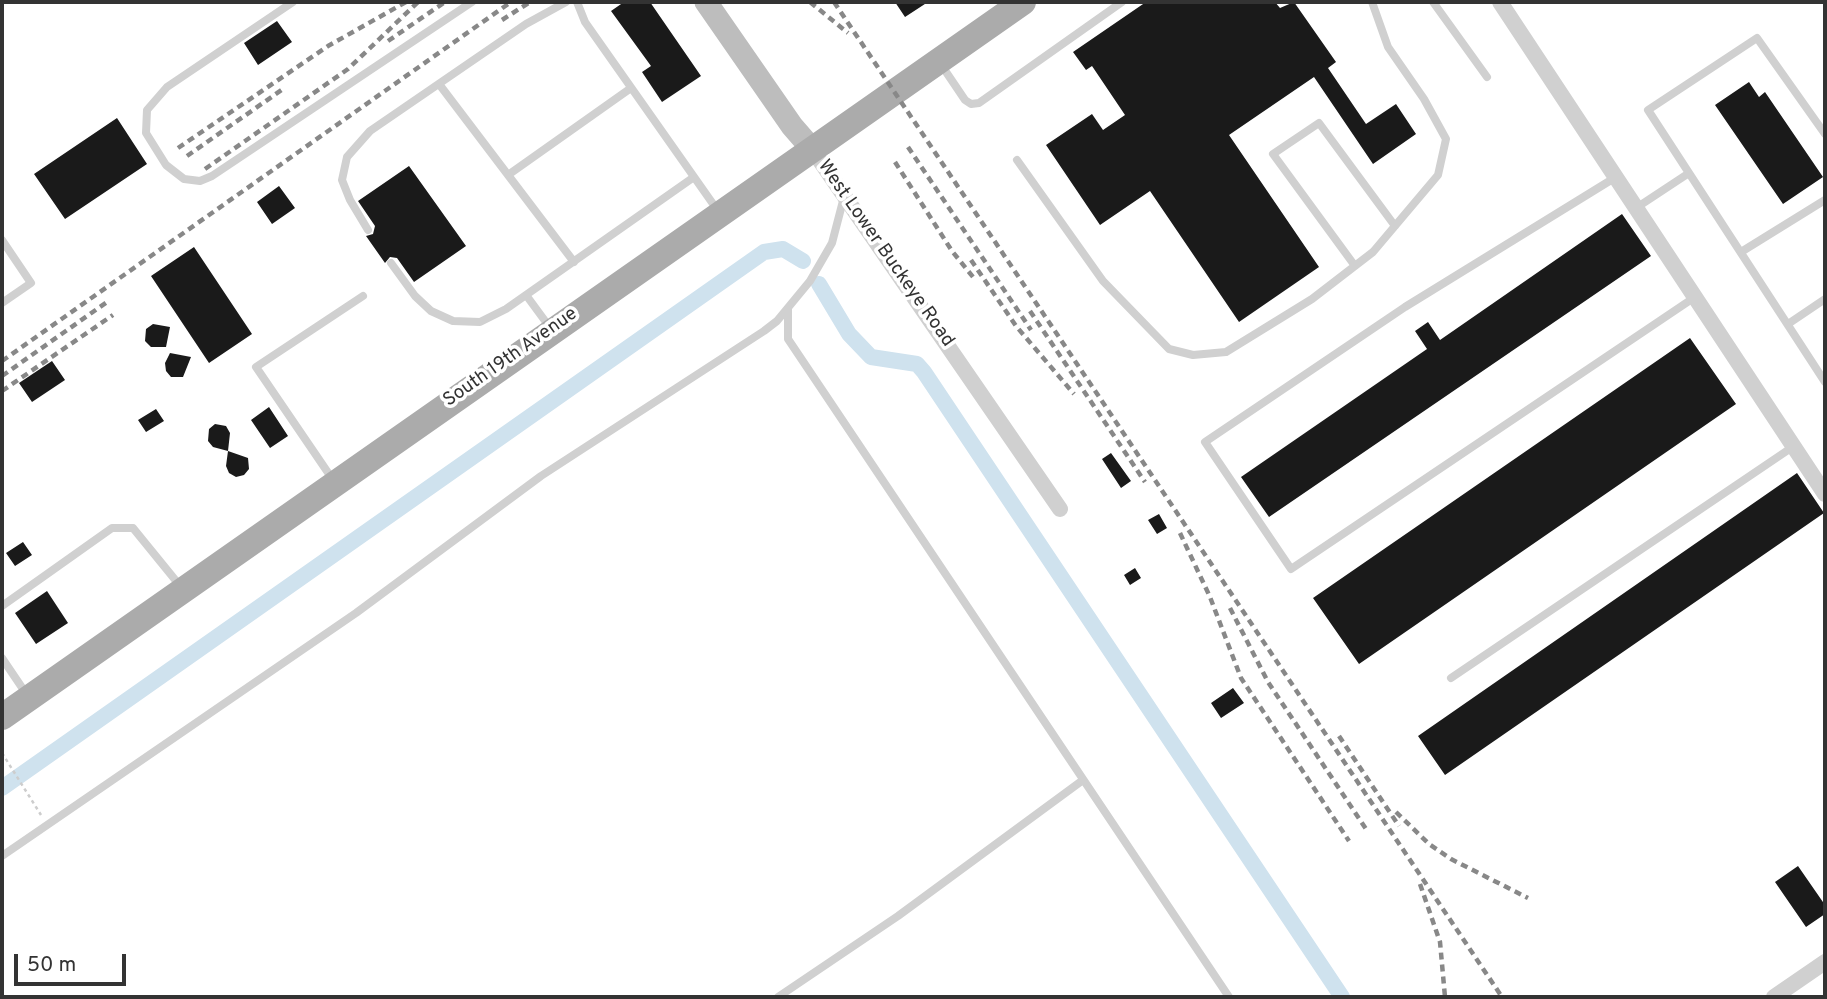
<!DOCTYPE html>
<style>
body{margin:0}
#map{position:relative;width:1827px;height:999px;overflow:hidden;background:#fff;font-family:Overpass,sans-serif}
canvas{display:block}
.frame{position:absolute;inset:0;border:4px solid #333;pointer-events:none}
.scale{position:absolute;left:14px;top:954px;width:112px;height:32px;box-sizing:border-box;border:4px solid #333;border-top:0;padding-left:9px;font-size:21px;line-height:24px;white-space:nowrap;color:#333;-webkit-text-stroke:5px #fff;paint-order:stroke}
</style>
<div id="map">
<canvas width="1827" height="999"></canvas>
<div class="frame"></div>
<div class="scale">50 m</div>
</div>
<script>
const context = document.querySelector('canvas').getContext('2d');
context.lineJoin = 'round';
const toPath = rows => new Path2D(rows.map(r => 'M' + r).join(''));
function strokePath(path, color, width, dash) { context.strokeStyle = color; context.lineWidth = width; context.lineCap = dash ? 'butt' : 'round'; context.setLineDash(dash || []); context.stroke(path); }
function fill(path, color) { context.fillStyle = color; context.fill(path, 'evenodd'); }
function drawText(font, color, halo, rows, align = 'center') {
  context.font = font + ' Overpass,sans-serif'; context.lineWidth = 7; context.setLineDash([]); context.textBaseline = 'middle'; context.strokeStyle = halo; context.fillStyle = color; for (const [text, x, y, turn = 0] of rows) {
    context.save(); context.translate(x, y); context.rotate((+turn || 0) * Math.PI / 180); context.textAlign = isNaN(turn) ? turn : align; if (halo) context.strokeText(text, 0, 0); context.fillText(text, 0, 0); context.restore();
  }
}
strokePath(toPath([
 [819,284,849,334,871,357,917,364,924,372,1342,997],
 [2,788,764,252,783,249,803,261]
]), '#cfe2ee', 16);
fill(toPath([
 [624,2,650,2,701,76,662,102,642,72,651,66,611,11],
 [895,2,928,2,905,17],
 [1146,2,1275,2,1280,8,1294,2,1336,62,1328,68,1366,124,1396,104,1416,134,1373,164,1314,77,1229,135,1319,267,1239,322,1150,191,1100,225,1046,145,1092,114,1103,130,1125,115,1092,66,1086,70,1073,52],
 [277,21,292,42,258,65,244,43],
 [1749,82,1759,97,1765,92,1823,177,1783,204,1715,105],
 [117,118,147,164,65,219,34,174],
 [409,166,466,246,414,282,397,258,390,257,385,263,366,236,373,234,375,226,358,201],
 [279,186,295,208,272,224,257,202],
 [1622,214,1651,256,1269,517,1241,477,1427,349,1415,331,1428,322,1440,340],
 [194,247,252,334,209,363,151,276],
 [153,324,170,327,166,347,151,347,145,341,146,329],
 [1690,338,1736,404,1359,664,1313,598],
 [170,353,191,357,183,377,171,377,166,371,165,363],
 [52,361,65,380,32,402,19,383],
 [269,407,288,436,270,448,251,420],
 [156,409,164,421,146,432,138,420],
 [215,424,226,426,230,433,228,451,248,458,249,469,244,475,236,477,229,473,226,466,228,451,213,447,208,441,209,429],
 [1111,453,1131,481,1121,488,1102,459],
 [1797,473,1824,513,1445,775,1418,736],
 [1159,514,1167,528,1157,534,1148,520],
 [23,542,32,555,15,566,6,553],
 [1135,568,1141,578,1130,585,1124,575],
 [47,591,68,623,36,644,15,613],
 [1233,688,1244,703,1221,718,1211,703],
 [1798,866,1825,905,1825,914,1806,927,1775,882]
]), '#1a1a1a');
strokePath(toPath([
 [2,753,41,815]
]), '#cdcdcd', 2.5, [3.5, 3.5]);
strokePath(toPath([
 [293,2,167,87,147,110,146,133,166,165,184,179,200,181,212,176,472,2],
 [577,2,585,22,718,211],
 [1433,2,1487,77],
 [940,63,965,100,971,104,979,103,1122,2],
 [439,84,574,262],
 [1825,134,1757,38,1648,110,1825,382],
 [1017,160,1103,281,1169,349,1193,355,1226,352,1312,299,1373,252,1438,175,1446,139,1424,99,1388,47,1372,2],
 [508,175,631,88],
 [1616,177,1405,307,1205,442,1291,569,1695,297],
 [1636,208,1689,173],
 [368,230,350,200,342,180,347,157,370,131,526,24,566,2],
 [2,240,31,283,2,303],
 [1741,252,1825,200],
 [391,263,415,296,431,311,453,321,480,322,506,309,694,177],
 [1355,266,1273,154,1319,123,1395,226],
 [526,295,551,329],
 [788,309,788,339,1229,997],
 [1788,324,1825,299],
 [333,480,256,367,363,296],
 [2,606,112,528,133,528,181,587],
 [2,658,27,695],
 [1451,678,1794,446],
 [2,856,356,613,541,476,764,331,777,321,810,281,832,243,844,197],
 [778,997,898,916,1083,780]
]), '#d0d0d0', 8);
strokePath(toPath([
 [1500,2,1825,494],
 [812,149,1060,509],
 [1774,997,1825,962]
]), '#d0d0d0', 16);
strokePath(toPath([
 [706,2,792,126,812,149]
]), '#bdbdbd', 23);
strokePath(toPath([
 [2,717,1023,2]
]), '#ababab', 26);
strokePath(toPath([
 [810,2,848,33],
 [834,2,1502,997],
 [502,20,530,2],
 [388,41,445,2],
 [908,147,1031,330],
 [178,148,328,46,406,2],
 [187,156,283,89],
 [895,162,952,251,973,277],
 [205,169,348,69,418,2],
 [971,260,1016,326,1074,394],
 [1030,311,1145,482],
 [2,361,511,2],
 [2,376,107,302],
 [2,391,113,315],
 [1180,533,1210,597,1241,678,1349,841],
 [1230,608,1268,682,1366,829],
 [1339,736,1399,826],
 [1396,812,1429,844,1451,859,1528,898],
 [1420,884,1440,942,1445,997]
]), '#888', 4.5, [7, 5]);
drawText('19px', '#333', '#fff', [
 ["West Lower Buckeye Road",885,254,55],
 ["South 19th Avenue",511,358,-35]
]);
</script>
